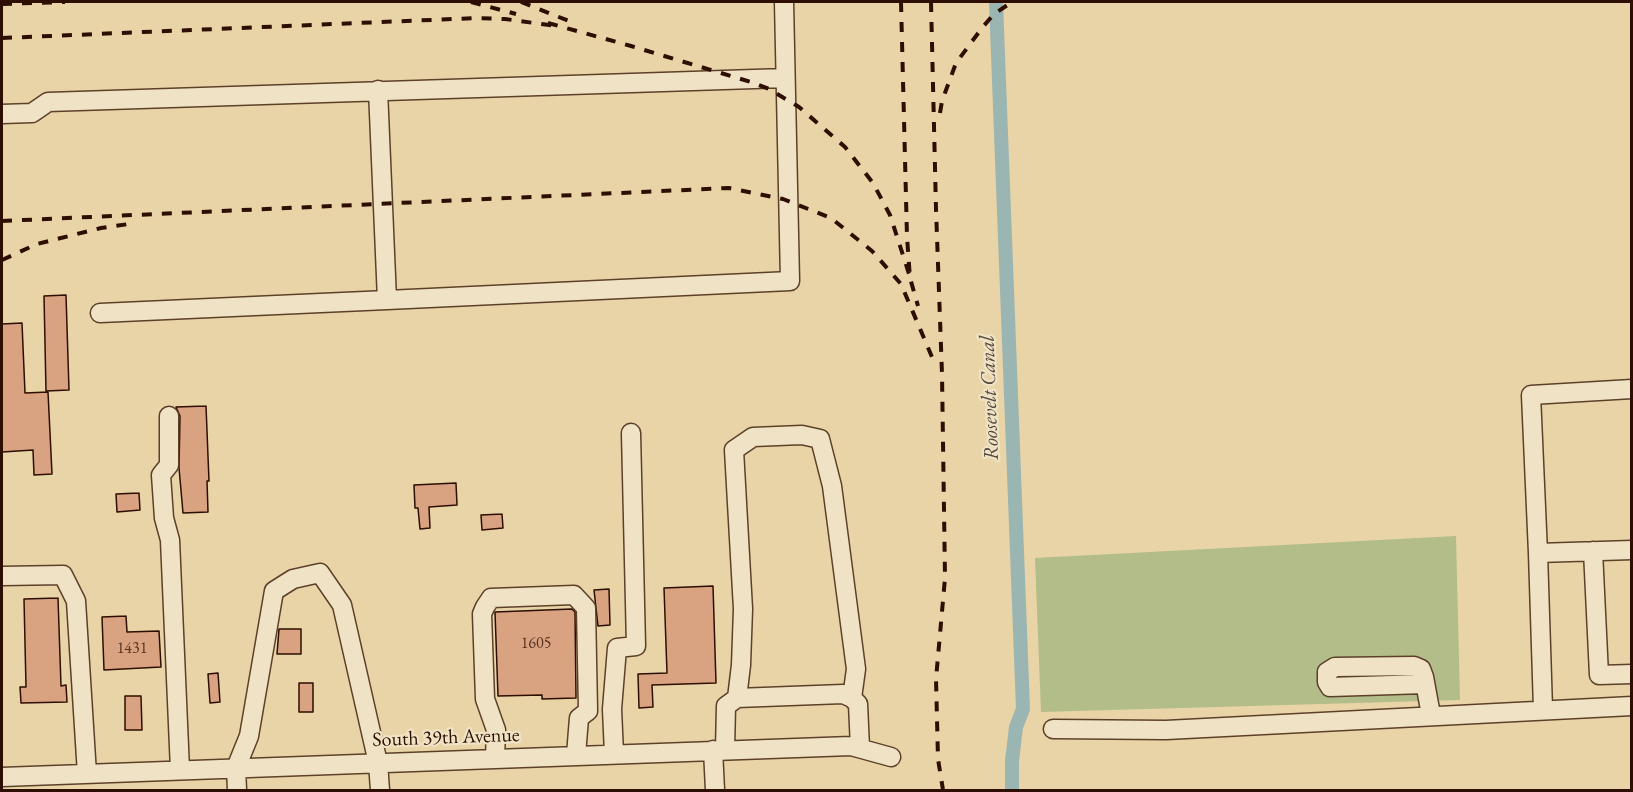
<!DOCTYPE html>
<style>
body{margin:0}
#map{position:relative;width:1633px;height:792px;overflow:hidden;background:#e8d4a6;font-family:"EB Garamond",serif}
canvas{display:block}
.frame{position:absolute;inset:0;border:3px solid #2d0e00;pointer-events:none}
</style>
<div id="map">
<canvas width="1633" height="792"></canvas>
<div class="frame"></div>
</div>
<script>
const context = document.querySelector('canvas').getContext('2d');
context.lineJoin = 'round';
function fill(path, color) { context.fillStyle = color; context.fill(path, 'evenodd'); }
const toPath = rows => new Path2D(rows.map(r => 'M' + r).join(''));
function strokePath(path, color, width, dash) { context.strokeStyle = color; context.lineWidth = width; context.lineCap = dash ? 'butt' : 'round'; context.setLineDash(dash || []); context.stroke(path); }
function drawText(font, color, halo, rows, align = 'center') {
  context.font = font + ' "EB Garamond",serif'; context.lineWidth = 4.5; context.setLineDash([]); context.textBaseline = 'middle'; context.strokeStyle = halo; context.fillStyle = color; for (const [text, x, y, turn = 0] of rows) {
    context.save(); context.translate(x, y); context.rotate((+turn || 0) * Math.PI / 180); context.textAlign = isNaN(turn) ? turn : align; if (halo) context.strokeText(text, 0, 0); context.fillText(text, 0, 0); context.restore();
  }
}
fill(toPath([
 [1456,536,1460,700,1041,712,1035,558]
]), '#b2bd89');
strokePath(toPath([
 [996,2,1023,709,1016,727,1012,761,1012,790]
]), '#9bb5b2', 14);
const building = toPath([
 [66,295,69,390,46,391,44,296,66,295],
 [22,323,25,393,48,392,52,474,34,475,33,450,2,452,2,324,22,323],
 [206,406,209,481,207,481,208,512,183,513,179,468,180,416,176,407,206,406],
 [456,483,457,505,429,507,430,528,420,529,418,508,415,508,414,485,456,483],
 [139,493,140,510,117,512,116,494,139,493],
 [502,514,503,528,482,530,481,515,502,514],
 [713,586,716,683,652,685,653,707,639,708,638,674,667,673,664,588,713,586],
 [609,589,610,625,598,626,594,590,609,589],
 [58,598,61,686,66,685,67,702,21,703,20,687,26,687,24,599,58,598],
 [572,609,575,612,576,698,542,699,542,695,498,696,495,612,572,609],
 [126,616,127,632,159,631,161,667,104,670,102,617,126,616],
 [279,629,301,629,301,654,277,654,279,629],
 [218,673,220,702,210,703,208,674,218,673],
 [299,683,313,683,313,712,299,712,299,683],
 [125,696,141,696,142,730,125,730,125,696]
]);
fill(building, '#d9a382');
strokePath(building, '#2d0e00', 1.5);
const minor = toPath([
 [378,90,387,300,790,281,784,2],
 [2,114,32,113,48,102,785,78],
 [100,313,387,300],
 [169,416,169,465,161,475,164,518,170,540,180,770],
 [1593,551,1599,675,1632,674],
 [1538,553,1531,395,1632,389],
 [2,576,63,575,76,601,87,774],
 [1425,684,1330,687,1327,682,1327,672,1335,667,1414,666,1421,669,1424,677,1431,715],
 [737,698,741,665,743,609,734,450,753,437,802,435,820,439,832,486,856,669,852,698],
 [1543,709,1538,553,1632,550],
 [1053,729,1166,730,1632,706],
 [713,750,715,790],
 [725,750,726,706,737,698,843,694,852,698,858,704,860,748],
 [614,754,612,709,617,648,636,646,631,433],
 [495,758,496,730,485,699,482,614,485,607,491,598,574,595,586,608,588,711,579,718,576,755],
 [2,777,851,746,891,757],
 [237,790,236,768,249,736,274,591,293,579,320,573,342,605,378,763,380,790]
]);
strokePath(minor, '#5c402a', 21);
strokePath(minor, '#f0e3c5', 18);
strokePath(toPath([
 [471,2,516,14],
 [521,2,574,23],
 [901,2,907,237,910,278,918,306],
 [931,2,936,209,942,374,945,578,936,679,938,759,943,790],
 [2,4,65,2],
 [548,23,631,46,751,82,769,89,799,107,845,147,873,183,890,215,910,277],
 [2,38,477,18,505,19,556,26],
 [940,113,942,101,956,63,982,28,994,14,1012,2],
 [2,221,729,188,783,199,831,218,872,251,901,284,932,357],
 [2,260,37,244,101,228,136,223]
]), '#2d0e00', 4, [10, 10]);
drawText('16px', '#583320', null, [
 ["1605",536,644],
 ["1431",132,649]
]);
drawText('20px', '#2d0e00', '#f0e3c5', [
 ["South 39th Avenue",446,738,-2]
]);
drawText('italic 21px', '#54483e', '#f0e3c5', [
 ["Roosevelt Canal",990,398,-92]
]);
</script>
